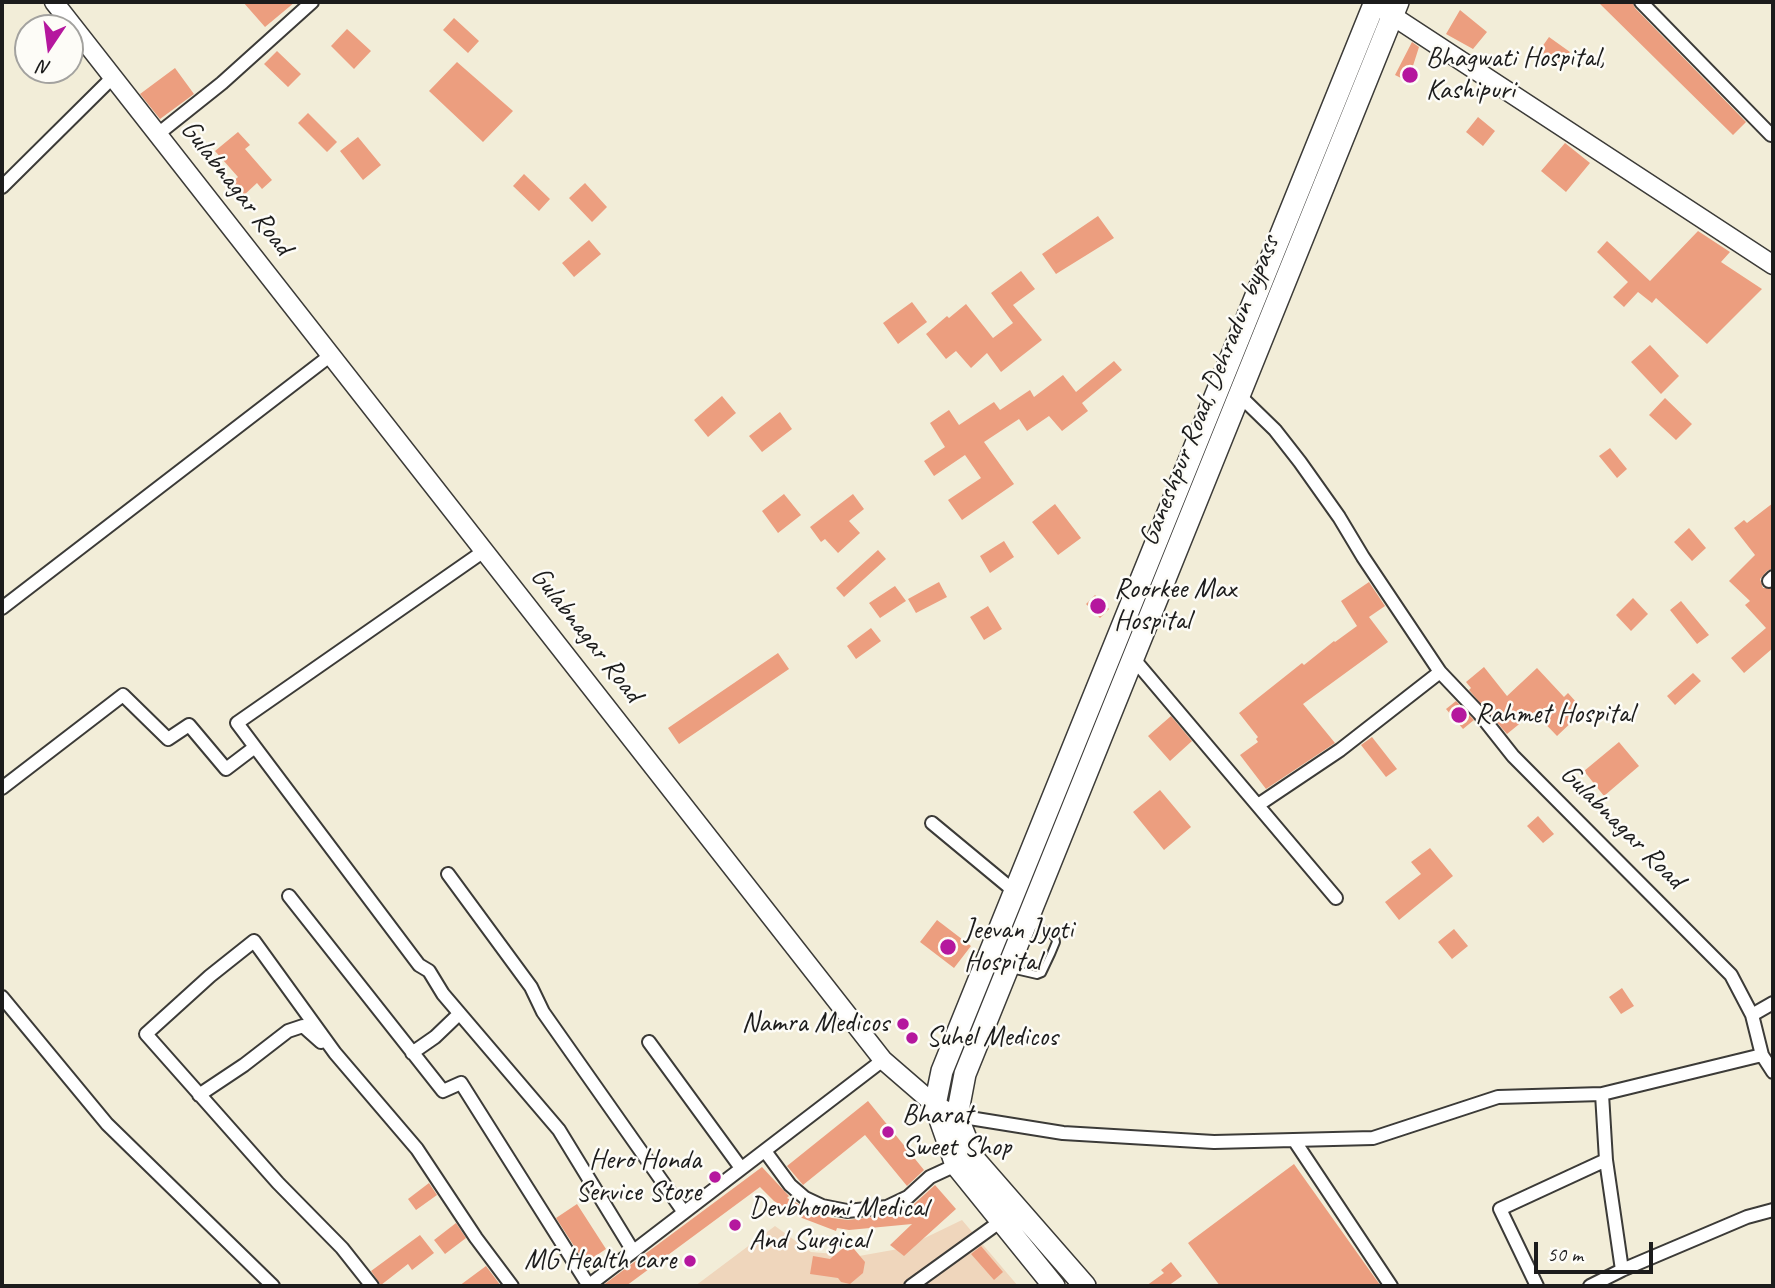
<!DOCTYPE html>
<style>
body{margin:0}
#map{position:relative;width:1775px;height:1288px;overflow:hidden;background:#f2edd8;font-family:Caveat,sans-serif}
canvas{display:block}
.frame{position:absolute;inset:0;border:4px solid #1c1c1c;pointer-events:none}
.north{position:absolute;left:14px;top:14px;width:70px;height:70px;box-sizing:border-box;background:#fdfcf7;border:2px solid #a3a29f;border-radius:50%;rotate:193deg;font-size:19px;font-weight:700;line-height:28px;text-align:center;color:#1c1c1c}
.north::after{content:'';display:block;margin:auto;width:24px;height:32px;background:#b5179e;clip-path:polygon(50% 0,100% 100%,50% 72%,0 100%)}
.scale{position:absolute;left:1534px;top:1242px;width:119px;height:32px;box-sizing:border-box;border:4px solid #1c1c1c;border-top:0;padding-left:9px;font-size:21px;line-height:24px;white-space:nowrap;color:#1c1c1c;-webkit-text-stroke:5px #fdfcf7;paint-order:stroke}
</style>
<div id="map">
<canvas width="1775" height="1288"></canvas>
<div class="frame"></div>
<div class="north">N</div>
<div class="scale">50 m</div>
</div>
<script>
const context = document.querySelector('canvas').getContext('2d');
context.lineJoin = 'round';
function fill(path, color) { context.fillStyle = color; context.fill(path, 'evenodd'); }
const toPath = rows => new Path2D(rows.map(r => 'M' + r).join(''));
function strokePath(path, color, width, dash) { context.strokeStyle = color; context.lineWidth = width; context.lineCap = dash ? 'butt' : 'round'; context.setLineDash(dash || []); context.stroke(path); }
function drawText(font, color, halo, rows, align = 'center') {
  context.font = font + ' Caveat,sans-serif'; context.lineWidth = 5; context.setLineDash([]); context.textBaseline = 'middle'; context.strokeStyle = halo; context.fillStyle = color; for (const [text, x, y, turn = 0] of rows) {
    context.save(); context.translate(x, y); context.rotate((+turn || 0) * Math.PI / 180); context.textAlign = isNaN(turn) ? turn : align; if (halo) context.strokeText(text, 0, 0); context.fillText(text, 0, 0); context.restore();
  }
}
fill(toPath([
 [962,1220,1018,1286,695,1286,775,1226,811,1252,859,1256,904,1248]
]), '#efd6bc');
fill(toPath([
 [243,2,295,2,265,27],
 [1598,2,1632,2,1635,8,1746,122,1733,135],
 [1460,10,1487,32,1473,49,1446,34],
 [454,18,479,41,468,53,443,30],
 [347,29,371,51,354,69,331,46],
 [1549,37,1570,52,1558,69,1537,54],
 [1412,42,1419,47,1412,69,1419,73,1413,84,1395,75],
 [277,51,301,74,288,87,264,64],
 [457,62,513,111,483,142,429,91],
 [175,68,194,94,160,119,140,94],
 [308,113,337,142,327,152,298,123],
 [1478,117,1495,131,1483,146,1466,132],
 [238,132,250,145,245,149,272,180,262,189,257,183,243,196,231,183,238,177,215,151],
 [358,137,381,165,363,180,340,151],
 [1565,143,1590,163,1566,192,1541,171],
 [524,174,550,199,539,211,513,186],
 [585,183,607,207,592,222,569,198],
 [1098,216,1114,238,1056,274,1042,254],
 [1698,231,1730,252,1721,262,1762,289,1707,344,1656,298,1652,303,1638,292,1624,307,1613,297,1628,282,1597,252,1607,241,1650,281],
 [589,240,601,254,574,277,562,263],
 [1021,271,1035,289,1013,305,1042,340,1001,372,987,353,971,368,956,351,946,359,926,334,947,316,949,318,966,304,993,338,1013,323,991,293],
 [912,302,927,322,898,344,883,323],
 [1650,345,1679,376,1661,394,1631,362],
 [1114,361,1122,370,1082,403,1088,411,1062,431,1049,416,1027,431,1019,419,984,442,1014,484,962,520,948,500,981,478,965,455,934,476,924,461,945,447,930,423,949,410,959,425,994,402,1000,410,1030,390,1034,397,1063,375,1076,392],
 [722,396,736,413,708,437,694,420],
 [1665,398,1692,424,1676,440,1649,415],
 [780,412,792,429,762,452,749,436],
 [1610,448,1627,469,1617,478,1599,456],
 [784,494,801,515,778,533,762,511],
 [853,494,864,509,849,521,860,533,838,553,825,539,821,542,810,527],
 [1773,503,1773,568,1767,571,1760,579,1763,588,1773,588,1773,648,1744,673,1731,658,1766,628,1745,605,1750,601,1729,581,1755,555,1734,528,1744,520,1747,523],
 [1055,504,1081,538,1058,555,1032,522],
 [1689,528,1706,548,1692,561,1674,542],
 [1004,541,1014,557,990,573,980,556],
 [878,550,886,559,844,597,836,588],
 [939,582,947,597,916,613,908,599],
 [1369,582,1385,606,1369,617,1388,642,1303,704,1335,743,1266,789,1240,755,1258,742,1256,739,1258,737,1239,713,1302,663,1304,665,1334,641,1335,642,1357,626,1341,601],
 [895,586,906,601,880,618,869,603],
 [1095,595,1109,609,1100,618,1086,604],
 [1633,598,1648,614,1631,631,1616,615],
 [1681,601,1709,635,1697,644,1670,610],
 [988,606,1002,629,984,640,970,617],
 [871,628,881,641,856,659,847,646],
 [778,653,789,669,679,744,668,728],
 [1484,667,1507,696,1537,668,1564,697,1568,693,1577,703,1570,710,1577,717,1557,736,1534,712,1507,734,1469,690,1471,688,1466,682],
 [1693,673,1701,681,1675,705,1667,696],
 [1456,701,1474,720,1463,729,1446,709],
 [1171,716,1192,741,1170,761,1148,736],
 [1372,737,1397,769,1386,777,1361,745],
 [1619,742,1639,766,1604,796,1584,771],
 [1160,790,1191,827,1164,850,1133,812],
 [1538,816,1554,834,1543,843,1527,826],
 [1430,848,1453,876,1399,920,1385,902,1421,874,1411,862],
 [937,920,971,946,954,968,920,942],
 [1454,929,1468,946,1452,959,1438,942],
 [1622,988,1634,1006,1621,1014,1609,997],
 [868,1101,924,1170,907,1186,865,1135,803,1185,787,1166],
 [1294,1164,1375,1278,1381,1286,1220,1286,1188,1243],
 [762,1167,789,1196,787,1198,818,1214,832,1218,848,1220,890,1215,914,1204,935,1185,956,1209,904,1256,890,1245,912,1224,849,1230,837,1228,836,1231,802,1218,774,1201,760,1187,626,1286,602,1286],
 [429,1183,437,1195,416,1210,408,1199],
 [577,1204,606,1249,585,1263,556,1218],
 [456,1223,466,1238,445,1254,434,1240],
 [420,1235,434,1253,412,1270,408,1264,381,1285,371,1271],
 [849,1243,865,1262,863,1273,850,1284,841,1282,838,1278,810,1274,813,1256,830,1259],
 [981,1246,1003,1272,994,1280,971,1254],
 [1171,1262,1182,1276,1168,1286,1146,1286,1164,1273,1161,1270],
 [486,1266,501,1286,459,1286]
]), '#ec9e7f');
const lane = toPath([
 [1011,969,1037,975,1042,973,1051,954,1056,942,1055,938,1050,933,1032,923]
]);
const street = toPath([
 [1641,2,1771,135],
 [158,134,222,83,312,2],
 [2,187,113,77],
 [1239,395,1275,430,1300,462,1339,517,1363,557,1440,672,1479,713,1513,756,1731,975,1752,1015,1762,1055,1773,1072],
 [1769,581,1773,577],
 [2,608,331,355],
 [1132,657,1336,898],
 [255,747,419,965,429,971,443,994,559,1130,633,1251],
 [2,788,123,695,168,739,189,725,226,769,255,747,237,723,484,551],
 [1258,805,1340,750,1440,672],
 [932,823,1014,891],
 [448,874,531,987,543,1012,683,1211],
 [289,896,443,1091,461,1083,589,1286],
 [2,997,107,1124,273,1286],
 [1752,1015,1773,1003],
 [649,1042,741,1168],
 [412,1053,435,1037,459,1014],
 [1602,1094,1762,1055],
 [199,1095,244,1065,288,1031,303,1026,321,1042],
 [957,1116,1063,1133,1214,1142,1373,1138,1498,1097,1602,1094,1606,1160],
 [1294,1140,1391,1286],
 [765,1151,790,1185,805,1198,822,1206,847,1211,887,1207,908,1197,930,1177,956,1165],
 [372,1286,342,1248,278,1183,146,1034,210,976,254,941,335,1053,417,1149,476,1238,512,1286],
 [588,1286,883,1060],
 [911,1286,1001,1221],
 [1537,1286,1500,1209,1606,1160,1622,1270],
 [1590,1286,1622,1270,1747,1217,1773,1210]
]);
const secondary = toPath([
 [54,2,883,1060,935,1105,945,1110],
 [1382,9,1773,265]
]);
const primary = toPath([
 [1054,1286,956,1165,935,1105,942,1071,1375,2],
 [1085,1286,974,1159,957,1116,965,1074,1398,2]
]);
strokePath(lane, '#3c3b38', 10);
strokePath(street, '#3c3b38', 16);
strokePath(secondary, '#3c3b38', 21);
strokePath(primary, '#3c3b38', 24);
strokePath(lane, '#fff', 6);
strokePath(street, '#fff', 12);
strokePath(secondary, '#fff', 18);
strokePath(primary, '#fff', 21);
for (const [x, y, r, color] of [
 [1410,75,9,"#b5179e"],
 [1098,606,9,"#b5179e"],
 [1459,715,9,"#b5179e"],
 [948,947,9,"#b5179e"],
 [903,1024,7,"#b5179e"],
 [912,1038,7,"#b5179e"],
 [888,1132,7,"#b5179e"],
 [715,1177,7,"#b5179e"],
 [735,1225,7,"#b5179e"],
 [690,1261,7,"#b5179e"]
]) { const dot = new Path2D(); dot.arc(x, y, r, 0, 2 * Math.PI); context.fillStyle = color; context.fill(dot); strokePath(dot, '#fdfcf7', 2.5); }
drawText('28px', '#1c1c1c', '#fdfcf7', [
 ["Bhagwati Hospital,",1426,59],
 ["Kashipuri",1426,91],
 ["Roorkee Max",1114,590],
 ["Hospital",1114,622],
 ["Rahmet Hospital",1475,715],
 ["Jeevan Jyoti",964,931],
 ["Hospital",964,963],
 ["Namra Medicos",889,1024,"right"],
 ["Suhel Medicos",926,1038],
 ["Bharat",902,1116],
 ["Sweet Shop",902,1148],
 ["Hero Honda",701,1161,"right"],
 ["Service Store",701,1193,"right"],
 ["Devbhoomi Medical",749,1209],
 ["And Surgical",749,1241],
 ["MG Health care",676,1261,"right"]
], 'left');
drawText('28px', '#1c1c1c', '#fdfcf7', [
 ["Gulabnagar Road",236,188,52],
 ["Ganeshpur Road, Dehradun bypass",1210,391,-68],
 ["Gulabnagar Road",586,635,52],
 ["Gulabnagar Road",1622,827,45]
]);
</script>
